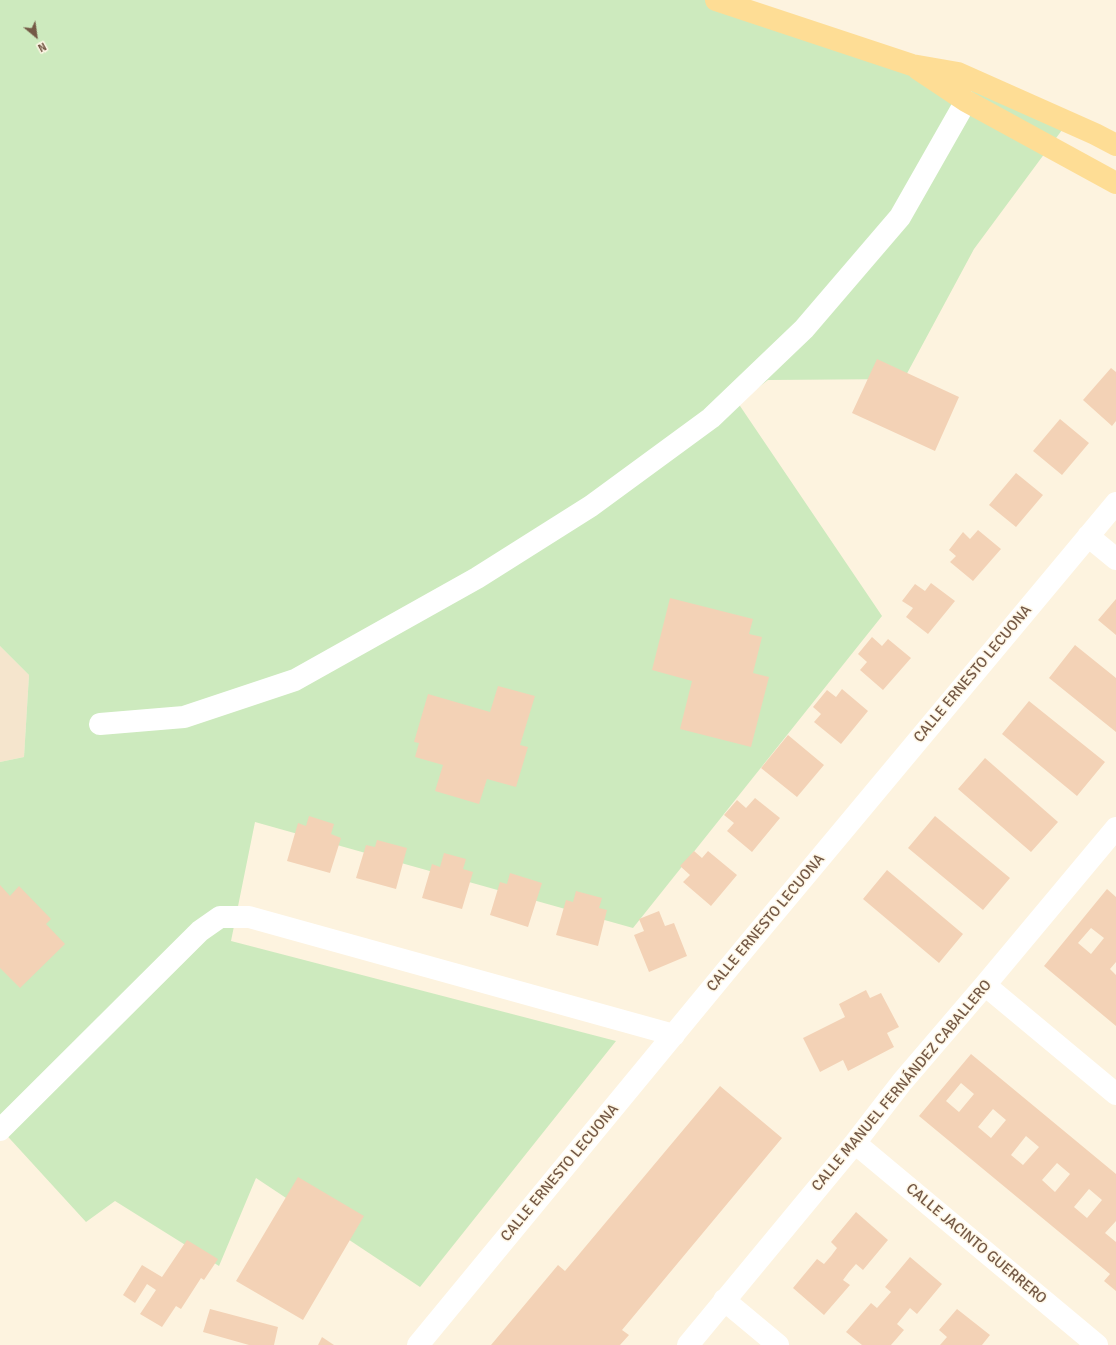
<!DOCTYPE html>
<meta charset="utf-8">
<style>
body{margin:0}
#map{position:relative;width:1116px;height:1345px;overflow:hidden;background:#fdf3df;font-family:Signika,sans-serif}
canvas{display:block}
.north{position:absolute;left:16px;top:16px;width:40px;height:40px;-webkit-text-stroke:3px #fff7e6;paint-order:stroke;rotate:151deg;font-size:11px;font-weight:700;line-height:16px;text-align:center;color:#745946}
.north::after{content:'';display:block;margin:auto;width:14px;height:18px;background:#745946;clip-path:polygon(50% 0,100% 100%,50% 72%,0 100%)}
</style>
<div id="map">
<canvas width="1116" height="1345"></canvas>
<div class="north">N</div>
</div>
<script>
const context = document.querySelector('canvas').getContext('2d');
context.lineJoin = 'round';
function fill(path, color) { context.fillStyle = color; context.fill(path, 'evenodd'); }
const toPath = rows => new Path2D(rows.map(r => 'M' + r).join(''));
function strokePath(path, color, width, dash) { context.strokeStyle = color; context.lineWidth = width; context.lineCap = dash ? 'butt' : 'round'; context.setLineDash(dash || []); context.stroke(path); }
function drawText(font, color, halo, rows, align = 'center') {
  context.font = font + ' Signika,sans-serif'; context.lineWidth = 3; context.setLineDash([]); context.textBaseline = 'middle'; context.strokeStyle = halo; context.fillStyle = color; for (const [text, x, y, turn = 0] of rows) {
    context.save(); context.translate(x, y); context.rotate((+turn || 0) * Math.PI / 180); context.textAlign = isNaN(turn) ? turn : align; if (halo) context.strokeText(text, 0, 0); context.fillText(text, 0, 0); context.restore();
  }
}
fill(toPath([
 [0,646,29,675,24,757,0,762]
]), '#f5e5cd');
fill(toPath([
 [0,0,723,0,909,59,1062,130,974,249,904,379,768,380,738,403,882,616,633,928,255,822,231,941,616,1041,420,1287,256,1178,219,1266,115,1201,86,1222,0,1128,0,762,24,757,29,675,0,646]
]), '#cdeabe');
fill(toPath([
 [877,359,959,397,935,451,852,413],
 [1111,368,1116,372,1116,421,1112,426,1083,400],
 [1060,419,1089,443,1062,475,1033,451],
 [1016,473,1043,495,1016,527,989,505],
 [978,530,1001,549,973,581,950,562,956,556,949,550,963,532,970,539],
 [931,583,955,601,928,634,906,617,913,608,902,601,915,584,925,591],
 [670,598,753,619,749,634,762,637,753,673,769,677,751,747,680,729,692,681,652,670],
 [1116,599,1116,635,1098,620],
 [872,637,882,646,888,639,911,658,883,690,860,670,867,662,858,654],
 [1075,645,1116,678,1116,732,1049,678],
 [498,686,535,696,520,745,528,747,516,787,487,779,479,804,435,791,443,765,415,757,419,743,414,742,428,694,490,712],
 [842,689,868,711,841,744,814,722,821,714,813,707,827,690,836,697],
 [1029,701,1105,762,1077,796,1002,734],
 [788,735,824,765,797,797,761,768],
 [985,758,1058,822,1031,852,958,789],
 [755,798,780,818,752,852,727,831,734,823,724,815,737,800,746,808],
 [309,816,334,824,331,834,341,838,330,873,287,861,298,823,306,826],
 [935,816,1010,878,983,910,908,848],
 [377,840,407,848,396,889,356,878,366,845,375,847],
 [694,851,702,858,708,851,737,875,711,906,683,882,690,875,680,866],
 [444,853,466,859,463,869,473,872,462,909,422,898,432,864,440,867],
 [887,870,963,934,939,963,863,899],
 [510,873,542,883,528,927,490,915,500,882,507,884],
 [0,885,10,896,19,886,51,919,46,924,65,944,20,988,0,968],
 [1107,889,1116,897,1116,962,1110,969,1116,975,1116,1026,1044,966],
 [1091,928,1104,938,1091,954,1078,943],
 [576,891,602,898,599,908,607,910,598,946,556,935,566,900,573,902],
 [659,911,665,926,674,923,687,956,649,972,634,935,644,931,639,919],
 [866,990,870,998,881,993,899,1027,887,1033,894,1047,848,1071,843,1060,820,1072,803,1038,845,1017,839,1004],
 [971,1054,1116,1174,1116,1221,1105,1233,1116,1242,1116,1291,1104,1281,1110,1274,919,1116],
 [961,1083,974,1094,959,1112,946,1101],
 [993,1109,1006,1120,991,1138,978,1127],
 [1026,1136,1039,1147,1023,1165,1011,1155],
 [1057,1163,1070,1174,1055,1192,1042,1180],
 [1089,1189,1102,1200,1087,1218,1074,1207],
 [720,1086,782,1138,622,1330,629,1335,620,1345,491,1345,558,1265,565,1271],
 [298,1177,364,1216,303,1320,236,1281],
 [856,1212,888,1240,863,1270,856,1264,849,1272,843,1280,850,1285,824,1315,793,1288,817,1259,824,1264,831,1256,837,1248,831,1242],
 [187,1240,218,1259,204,1280,201,1278,181,1309,176,1306,162,1327,140,1314,156,1290,147,1284,135,1303,123,1295,142,1265,162,1277],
 [910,1257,942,1284,917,1314,910,1308,897,1324,904,1330,891,1345,862,1345,846,1332,871,1303,877,1308,891,1292,885,1287],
 [210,1309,278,1327,274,1345,249,1345,203,1332],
 [957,1309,990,1335,982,1345,940,1345,947,1337,939,1330],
 [322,1337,334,1345,318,1345]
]), '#f3d2b6');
strokePath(toPath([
 [1088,536,1116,559],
 [100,724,184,717,295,680,477,578,591,506,711,418,804,329,900,217,966,101],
 [985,985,1116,1094],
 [0,1130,200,931,220,917,249,917,674,1035],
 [855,1143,1097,1345],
 [724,1300,778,1345],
 [418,1345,750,942,1116,503],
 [688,1345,855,1143,902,1082,985,985,1116,828]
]), '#fff', 22);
strokePath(toPath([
 [716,0,912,65,958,73,1095,134,1116,145],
 [918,69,966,101,1116,183]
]), '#fedd95', 22);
drawText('15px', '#745946', '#fff7e6', [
 ["CALLE ERNESTO LECUONA",973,674,-50],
 ["CALLE ERNESTO LECUONA",766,923,-50],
 ["CALLE MANUEL FERNÁNDEZ CABALLERO",902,1086,-50],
 ["CALLE ERNESTO LECUONA",560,1173,-50],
 ["CALLE JACINTO GUERRERO",976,1244,40]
]);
</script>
